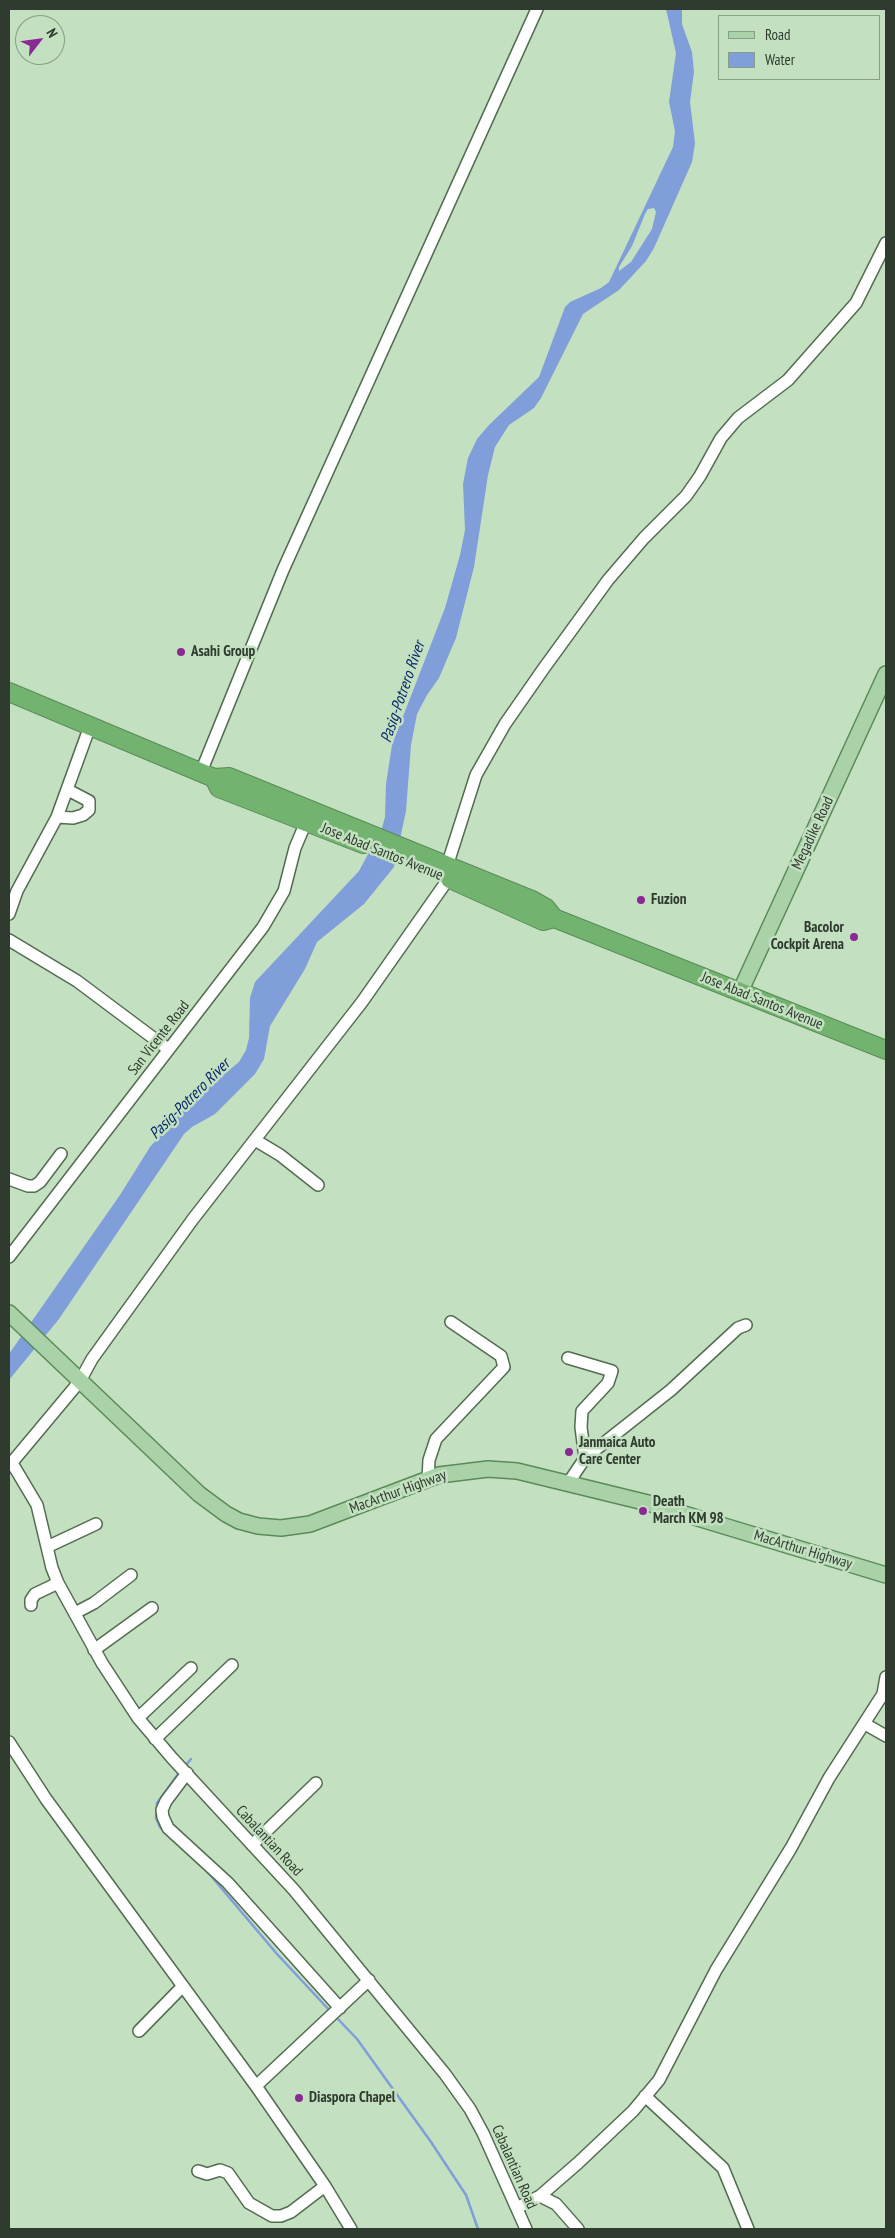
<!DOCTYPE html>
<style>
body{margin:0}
#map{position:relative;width:895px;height:2238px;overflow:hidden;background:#c3e0c1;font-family:"PT Sans Narrow",sans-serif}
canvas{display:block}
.frame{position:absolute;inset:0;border:10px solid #2f3b2e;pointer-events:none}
.legend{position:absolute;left:718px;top:15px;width:162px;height:65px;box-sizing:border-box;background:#c3e0c1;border:1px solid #889e86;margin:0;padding:6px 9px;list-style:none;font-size:15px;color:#2f3b2e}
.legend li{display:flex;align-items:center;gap:10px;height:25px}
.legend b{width:25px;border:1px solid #889e86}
.north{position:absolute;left:15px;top:15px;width:50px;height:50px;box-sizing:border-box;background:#c3e0c1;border:1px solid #889e86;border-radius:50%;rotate:60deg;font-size:14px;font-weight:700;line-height:20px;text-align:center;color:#2f3b2e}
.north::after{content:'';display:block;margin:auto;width:18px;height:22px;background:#892a94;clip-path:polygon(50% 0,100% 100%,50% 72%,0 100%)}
</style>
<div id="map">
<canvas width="895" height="2238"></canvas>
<div class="frame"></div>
<ul class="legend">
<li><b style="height:6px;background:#aad2a9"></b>Road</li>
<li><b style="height:14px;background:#7f9eda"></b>Water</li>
</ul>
<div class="north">N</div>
</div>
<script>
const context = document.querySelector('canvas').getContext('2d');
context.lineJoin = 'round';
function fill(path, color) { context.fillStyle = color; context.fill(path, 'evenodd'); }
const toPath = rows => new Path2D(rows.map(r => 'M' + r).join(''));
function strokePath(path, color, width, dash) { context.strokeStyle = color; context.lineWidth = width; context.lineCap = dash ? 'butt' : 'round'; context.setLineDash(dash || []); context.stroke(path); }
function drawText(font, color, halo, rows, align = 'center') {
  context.font = font + ' "PT Sans Narrow",sans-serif'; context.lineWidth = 5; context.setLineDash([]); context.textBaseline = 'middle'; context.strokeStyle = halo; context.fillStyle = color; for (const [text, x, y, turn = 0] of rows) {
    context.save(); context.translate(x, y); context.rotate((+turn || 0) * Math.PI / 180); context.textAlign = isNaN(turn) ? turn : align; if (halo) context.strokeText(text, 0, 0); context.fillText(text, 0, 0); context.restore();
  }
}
fill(toPath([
 [666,9,682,9,682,24,692,52,694,72,690,102,695,143,692,162,654,248,646,261,619,290,583,314,541,398,534,408,509,425,495,447,488,475,474,567,456,638,439,678,427,695,417,714,411,745,406,811,394,867,364,904,317,942,305,969,270,1026,264,1059,255,1074,215,1114,192,1127,184,1134,59,1319,9,1380,9,1354,120,1195,150,1147,192,1101,239,1062,246,1050,249,1038,250,998,255,982,359,871,382,828,385,817,386,784,392,745,445,608,460,555,465,530,463,484,468,458,477,439,489,425,539,377,565,307,570,302,601,288,609,282,673,147,675,131,669,102,676,53],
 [654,208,656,212,652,229,631,262,619,271,619,267,632,246,645,214,648,209]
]), '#7f9eda');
strokePath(toPath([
 [186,1765,191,1759],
 [164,1831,160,1827,156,1818,157,1803,179,1773],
 [206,1870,277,1954,331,2012],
 [335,2016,357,2039,431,2142,466,2195,478,2229]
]), '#7f9eda', 2.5);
const minor = toPath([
 [201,772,283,570,537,9],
 [57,817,73,818,83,815,89,810,89,801,68,790],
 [447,866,476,775,505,724,544,668,608,580,644,538,686,496,700,476,721,438,738,418,788,380,856,303,886,243],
 [9,914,17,891,57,817,90,726],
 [9,940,77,981,168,1049],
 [255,1140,280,1155,318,1185],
 [9,1179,28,1186,34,1186,40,1182,61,1154],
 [9,1257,263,927,284,891,295,848,306,822],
 [568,1358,612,1371,608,1383,582,1411,581,1427,585,1458],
 [12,1463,37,1505,52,1568,58,1583,102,1663,138,1718,172,1758,294,1890,445,2074,470,2109,483,2133,526,2229],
 [9,1466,80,1381,92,1359,193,1219,362,1002,449,878],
 [428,1479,429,1460,436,1439,504,1367,501,1356,451,1322],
 [569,1482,585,1458,671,1390,738,1328,746,1325],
 [47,1547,96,1524],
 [31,1605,31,1600,35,1594,58,1583],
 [75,1613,94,1603,131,1575],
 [94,1650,152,1608],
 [138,1718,191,1668],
 [865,1724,886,1736],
 [155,1739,232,1665],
 [9,1742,46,1799,256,2086,325,2186,351,2229],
 [187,1773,166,1801,162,1810,163,1817,168,1828,228,1883,340,2008],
 [252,1845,316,1783],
 [139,2031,183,1986],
 [256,2086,369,1980],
 [645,2096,723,2168,748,2229],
 [198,2171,207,2174,220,2170,228,2173,249,2203,272,2216,281,2216,291,2212,325,2186],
 [540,2196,556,2204,578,2229],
 [517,2208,540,2196,578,2163,633,2111,659,2080,716,1970,791,1848,829,1778,883,1694,886,1677]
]);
const major = toPath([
 [740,992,886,674],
 [9,1313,199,1494,226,1514,239,1521,258,1526,281,1528,310,1524,439,1475,488,1469,517,1471,648,1503,886,1575]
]);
const highway = toPath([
 [9,692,214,778,229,777,532,900,546,908,554,918,886,1050],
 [214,778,219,788,363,844],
 [450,879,543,921,554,918]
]);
strokePath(minor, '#536c51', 14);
strokePath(major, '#5b8a58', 18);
strokePath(highway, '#5b8a58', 20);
strokePath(minor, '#fff', 11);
strokePath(major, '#aad2a9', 15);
strokePath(highway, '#72b46f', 18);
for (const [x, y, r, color] of [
 [181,652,5,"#892a94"],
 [641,900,5,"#892a94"],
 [854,937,5,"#892a94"],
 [569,1452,5,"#892a94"],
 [643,1511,5,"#892a94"],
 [299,2098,5,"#892a94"]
]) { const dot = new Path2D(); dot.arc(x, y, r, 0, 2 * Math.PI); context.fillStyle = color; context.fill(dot); strokePath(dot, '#c3e0c1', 2); }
drawText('bold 15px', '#2f3b2e', '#c3e0c1', [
 ["Asahi Group",191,652],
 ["Fuzion",651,900],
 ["Bacolor",844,928,"right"],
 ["Cockpit Arena",844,945,"right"],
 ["Janmaica Auto",579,1443],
 ["Care Center",579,1460],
 ["Death",653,1502],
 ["March KM 98",653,1519],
 ["Diaspora Chapel",309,2098]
], 'left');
drawText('15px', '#2f3b2e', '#c3e0c1', [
 ["Megadike Road",813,833,-65],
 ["Jose Abad Santos Avenue",382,852,22],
 ["Jose Abad Santos Avenue",762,1001,22],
 ["San Vicente Road",159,1038,-52],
 ["MacArthur Highway",398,1492,-20],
 ["MacArthur Highway",803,1550,17],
 ["Cabalantian Road",269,1841,47],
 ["Cabalantian Road",514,2167,66]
]);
drawText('italic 16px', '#09286d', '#c3e0c1', [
 ["Pasig-Potrero River",403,692,-71],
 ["Pasig-Potrero River",190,1099,-45]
]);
</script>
